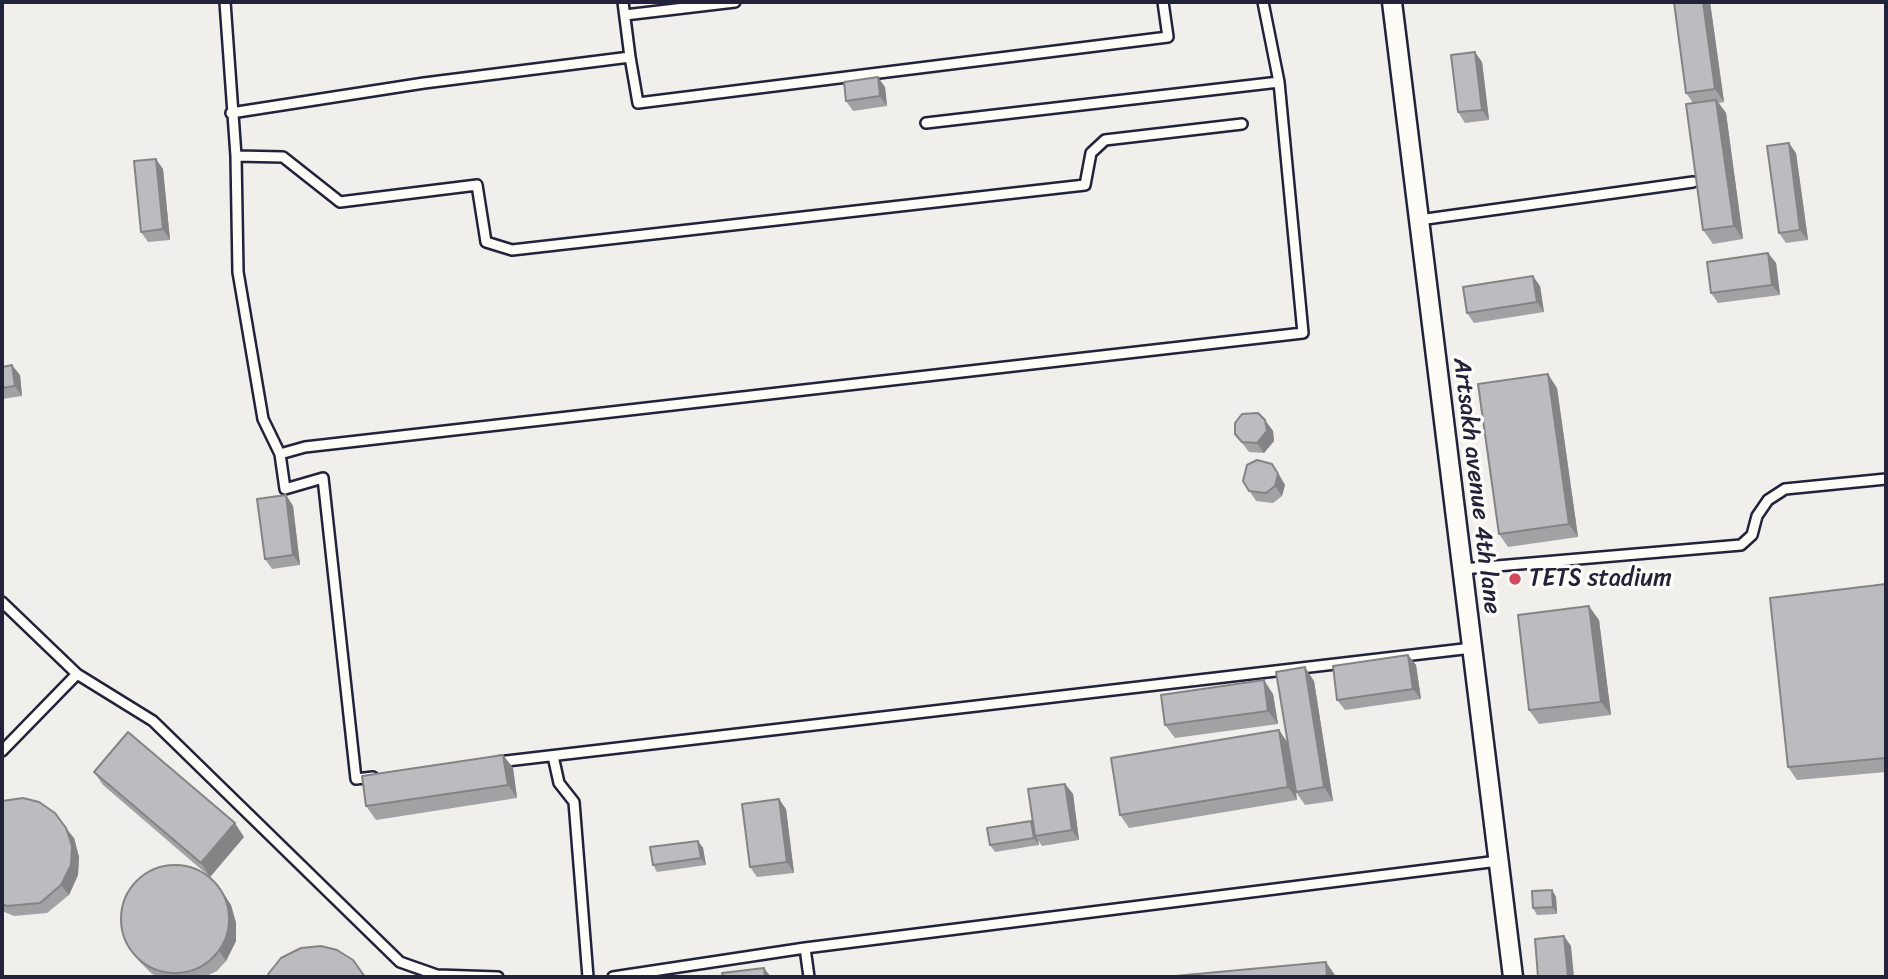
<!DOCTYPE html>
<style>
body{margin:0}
#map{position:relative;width:1888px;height:979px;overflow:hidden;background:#f0efec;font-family:Sriracha,sans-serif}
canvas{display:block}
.frame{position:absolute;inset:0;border:4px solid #22223b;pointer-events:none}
</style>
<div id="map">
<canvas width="1888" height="979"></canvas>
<div class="frame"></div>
</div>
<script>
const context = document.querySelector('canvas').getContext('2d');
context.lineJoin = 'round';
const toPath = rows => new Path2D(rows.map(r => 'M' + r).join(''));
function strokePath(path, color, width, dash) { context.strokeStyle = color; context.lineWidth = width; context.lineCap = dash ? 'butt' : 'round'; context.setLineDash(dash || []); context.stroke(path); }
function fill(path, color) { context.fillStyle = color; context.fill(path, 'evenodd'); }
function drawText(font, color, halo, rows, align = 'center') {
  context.font = font + ' Sriracha,sans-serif'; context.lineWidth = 7; context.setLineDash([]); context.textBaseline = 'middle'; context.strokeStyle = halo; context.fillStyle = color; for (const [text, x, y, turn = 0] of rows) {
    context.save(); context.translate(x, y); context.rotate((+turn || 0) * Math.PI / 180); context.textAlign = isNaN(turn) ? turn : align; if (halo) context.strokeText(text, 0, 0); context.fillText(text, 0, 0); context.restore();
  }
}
const lane = toPath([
 [225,2,236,156,238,272,263,419,280,454,285,489,323,478,356,779,373,777],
 [623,2,630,57],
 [1263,2,1279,82],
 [625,15,735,2],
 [231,113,424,83,630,57,638,103,1168,37,1163,2],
 [236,156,283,157,340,202,477,185,486,242,512,250,1085,185,1091,153,1105,140,1242,124],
 [1419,220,1693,182],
 [280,454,305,447,1303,333,1279,82,926,123],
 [1462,569,1741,545,1752,535,1757,516,1768,500,1785,489,1886,479],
 [2,602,77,674,153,721,400,962,437,975,498,977],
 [2,751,77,674],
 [553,756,559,783,574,802,588,977],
 [498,762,1472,648],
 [805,948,809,977],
 [613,977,805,948,1498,861]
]);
const street = toPath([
 [1392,2,1513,977]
]);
strokePath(lane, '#22223b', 14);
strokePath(street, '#22223b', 23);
strokePath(lane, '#fdfcf7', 9);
strokePath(street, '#fdfcf7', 18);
fill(toPath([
 [1674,2,1710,2,1724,102,1719,103,1726,113,1743,239,1713,244,1703,230,1693,103,1686,93],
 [1740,2,1759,2,1742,4],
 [1482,62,1489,120,1465,123,1458,112],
 [885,87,887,106,853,111,846,101],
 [1796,153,1808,240,1786,243,1779,233],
 [163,169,170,240,148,242,141,232],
 [1768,253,1776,263,1780,295,1718,303,1711,293],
 [1540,286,1544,312,1474,323,1467,313],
 [2,367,20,375,22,396,2,399],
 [1557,388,1578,537,1508,547,1499,534],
 [1265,420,1273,431,1274,441,1264,453,1249,452,1235,434],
 [1279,474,1285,485,1282,496,1273,503,1256,501,1243,481],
 [286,495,293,506,300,565,272,569,265,559],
 [1886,584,1886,772,1797,780,1788,767],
 [1599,620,1611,715,1539,724,1529,710],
 [1408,655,1416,665,1421,699,1345,710,1337,700],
 [1314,681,1333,801,1305,805,1296,792,1297,800,1129,828,1120,815,1279,730,1288,743],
 [1273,694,1278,724,1175,738,1165,725],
 [503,755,513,768,517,798,376,820,366,806],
 [94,772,244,837,210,877,103,785],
 [1065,784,1073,794,1079,840,1042,846,1038,840,1039,845,995,852,990,845,1033,824],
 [2,801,74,838,79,857,78,875,69,895,47,913,14,916,2,911],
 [786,809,794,873,757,877,750,867],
 [698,841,703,848,706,865,657,872,653,865],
 [1552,890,1556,897,1557,914,1537,915,1533,908],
 [231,905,236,923,236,941,226,961,217,971,204,977,160,977,152,974,139,961,132,951]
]), '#a2a2a5');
fill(toPath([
 [1703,2,1710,2,1724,102,1715,89],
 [1475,52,1482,62,1489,120,1482,110],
 [878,77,885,87,887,106,880,96],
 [1716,100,1726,113,1743,239,1734,226],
 [1789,143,1796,153,1808,240,1800,230],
 [156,159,163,169,170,240,163,229],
 [1768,253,1776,263,1780,295,1772,285],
 [1533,276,1540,286,1544,312,1537,302],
 [12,365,20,375,22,396,15,386],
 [1548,374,1557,388,1578,537,1569,524],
 [1265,420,1273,431,1274,441,1264,453,1257,443],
 [1272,464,1285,485,1282,496,1275,486],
 [286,495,293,506,300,565,293,555],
 [1589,606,1599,620,1611,715,1601,702],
 [1408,655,1416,665,1421,699,1413,689],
 [1305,667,1314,681,1333,801,1324,787],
 [1264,680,1273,694,1278,724,1268,711],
 [1279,730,1288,744,1297,800,1288,787],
 [503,755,513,768,517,798,508,785],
 [1065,784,1073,794,1079,840,1072,830],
 [779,799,786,809,794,873,787,862],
 [1031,821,1036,828,1035,836,1038,840,1039,845,1034,838],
 [235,823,244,837,210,877,201,863],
 [66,828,74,838,79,857,78,875,69,895,61,885],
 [698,841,703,848,706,865,701,858],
 [1552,890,1556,897,1557,914,1553,907],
 [224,894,231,905,236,923,236,941,226,961,219,951],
 [1564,936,1571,946,1574,977,1568,977],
 [1326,962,1335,975,1335,977,1327,977],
 [764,968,771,977,765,977]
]), '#848486');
const building = toPath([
 [1674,2,1703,2,1715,89,1686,93,1674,2],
 [1475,52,1482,110,1458,112,1451,55,1475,52],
 [878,77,880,96,846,101,844,82,878,77],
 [1716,100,1734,226,1703,230,1686,104,1716,100],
 [1789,143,1800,230,1779,233,1767,146,1789,143],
 [156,159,163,229,141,232,134,161,156,159],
 [1768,253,1772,285,1711,293,1707,262,1768,253],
 [1533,276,1537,302,1467,313,1463,287,1533,276],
 [12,365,15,386,2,388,2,367,12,365],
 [1548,374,1569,524,1499,534,1478,384,1548,374],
 [1258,413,1265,420,1267,431,1257,443,1242,442,1235,434,1235,423,1242,414,1258,413],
 [1257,460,1272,464,1278,474,1275,486,1266,493,1249,491,1243,481,1247,465,1257,460],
 [286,495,293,555,265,559,257,499,286,495],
 [1886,584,1886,758,1788,767,1770,598,1886,584],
 [1589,606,1601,702,1529,710,1518,615,1589,606],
 [1408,655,1413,689,1337,700,1333,666,1408,655],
 [1305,667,1324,787,1296,792,1276,672,1305,667],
 [1264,680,1268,711,1165,725,1161,695,1264,680],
 [1279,730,1288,787,1120,815,1111,758,1279,730],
 [128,732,235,823,201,863,94,772,128,732],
 [503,755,508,785,366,806,362,776,503,755],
 [1065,784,1072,830,1035,836,1028,789,1065,784],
 [23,798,39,802,55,813,66,828,72,846,71,865,61,885,40,903,7,906,2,904,2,801,23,798],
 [779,799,787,862,750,867,742,804,779,799],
 [1031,821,1034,838,990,845,987,828,1031,821],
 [698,841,701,858,653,865,650,847,698,841],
 '121 919a54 54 0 1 1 108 0a54 54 0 1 1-108 0Z',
 [1552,890,1553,907,1533,908,1532,891,1552,890],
 [1564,936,1568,977,1538,977,1535,939,1564,936],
 [321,946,337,950,353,960,365,977,267,977,269,973,281,958,301,948,321,946],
 [1326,962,1327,977,1164,977,1326,962],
 [764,968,765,977,723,977,722,973,764,968]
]);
fill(building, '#bcbcc0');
strokePath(building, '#848486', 2);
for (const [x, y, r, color] of [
 [1515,579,7,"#d1495b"]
]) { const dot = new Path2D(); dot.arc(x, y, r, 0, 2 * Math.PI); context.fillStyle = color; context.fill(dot); strokePath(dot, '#fdfcf7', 2.5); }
drawText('24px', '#22223b', '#fdfcf7', [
 ["Artsakh avenue 4th lane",1476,486,83]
]);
drawText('24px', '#22223b', '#fdfcf7', [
 ["TETS stadium",1529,579]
], 'left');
</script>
